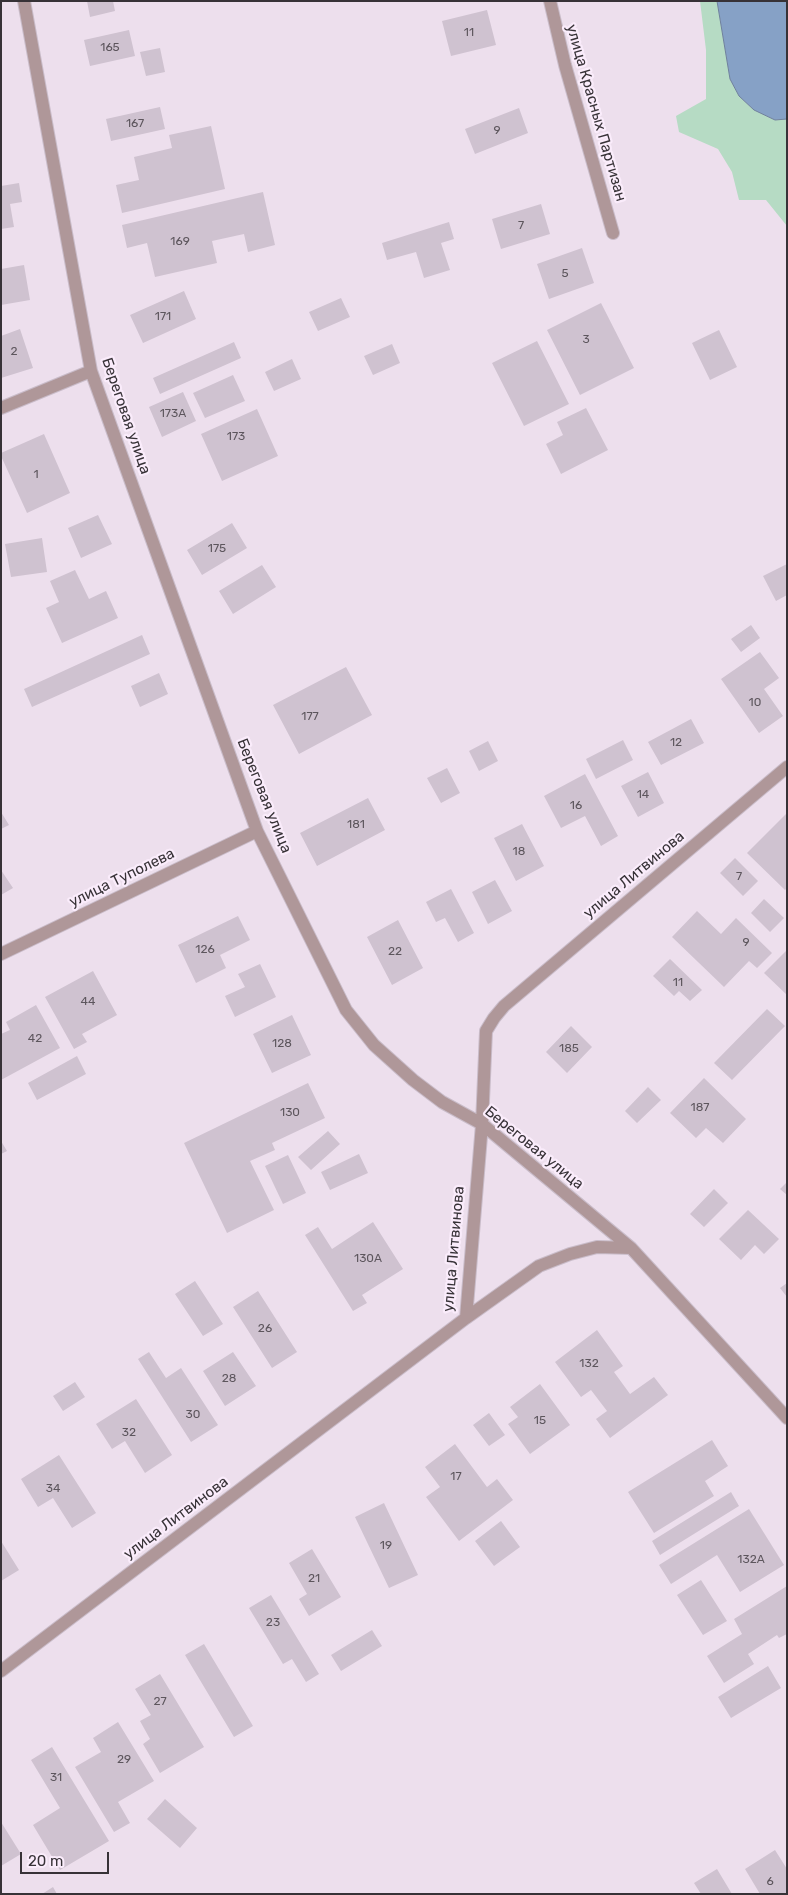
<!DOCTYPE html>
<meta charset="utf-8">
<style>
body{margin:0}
#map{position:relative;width:788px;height:1895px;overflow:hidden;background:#eddfed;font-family:Rubik,sans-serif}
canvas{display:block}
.frame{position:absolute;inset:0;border:2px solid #373237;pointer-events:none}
.scale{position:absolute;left:20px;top:1852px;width:89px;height:22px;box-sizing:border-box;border:2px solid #373237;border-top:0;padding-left:6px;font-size:15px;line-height:18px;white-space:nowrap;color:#373237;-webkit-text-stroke:4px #faecfb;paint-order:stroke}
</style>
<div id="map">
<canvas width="788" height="1895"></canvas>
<div class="frame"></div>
<div class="scale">20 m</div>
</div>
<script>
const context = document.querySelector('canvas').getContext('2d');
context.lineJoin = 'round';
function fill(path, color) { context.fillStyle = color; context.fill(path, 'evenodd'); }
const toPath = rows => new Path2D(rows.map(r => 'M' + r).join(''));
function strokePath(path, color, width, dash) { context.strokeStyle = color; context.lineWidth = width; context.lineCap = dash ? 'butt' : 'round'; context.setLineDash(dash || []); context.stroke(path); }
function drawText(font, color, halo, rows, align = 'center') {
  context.font = font + ' Rubik,sans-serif'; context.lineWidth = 4.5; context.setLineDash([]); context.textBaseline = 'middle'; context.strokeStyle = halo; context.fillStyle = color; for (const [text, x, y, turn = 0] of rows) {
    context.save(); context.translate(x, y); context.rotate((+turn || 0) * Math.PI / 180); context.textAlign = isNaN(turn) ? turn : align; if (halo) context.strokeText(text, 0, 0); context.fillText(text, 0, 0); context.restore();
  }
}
fill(toPath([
 [700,1,717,1,730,79,739,96,754,110,775,120,787,119,787,226,766,200,739,200,732,172,718,149,679,132,676,116,706,99,706,50]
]), '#b6dbc4');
const water = toPath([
 [717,1,787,1,787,119,775,120,754,110,739,96,730,79,717,1]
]);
fill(water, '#86a1c6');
strokePath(water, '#6e809b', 1);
fill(toPath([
 [87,1,113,1,115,11,90,17],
 [487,10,496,45,451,56,442,21],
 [129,30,135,56,90,66,84,40],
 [160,48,165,72,146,76,140,52],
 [160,107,165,129,111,141,106,119],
 [519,108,528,133,475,154,465,129],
 [211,126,225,189,122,213,116,185,139,180,134,157,172,148,169,135],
 [19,183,22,202,10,204,14,227,1,229,1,186],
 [263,192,275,245,248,252,244,234,212,241,217,263,155,277,147,243,127,248,122,225],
 [541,204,550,234,501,249,492,219],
 [449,222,454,239,441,243,450,270,424,278,416,252,387,260,382,243],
 [582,248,594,283,549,299,537,264],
 [24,265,30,300,1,305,1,269],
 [184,291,196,319,143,343,130,315],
 [341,298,350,317,318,331,309,312],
 [601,303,634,368,580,395,547,330],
 [20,329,33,368,1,378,1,336],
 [719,330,737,367,710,380,692,343],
 [537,341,569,404,524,426,492,363],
 [234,342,241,358,160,394,153,378],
 [392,344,400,363,373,375,364,356],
 [292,359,301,379,274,391,265,372],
 [233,375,245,401,205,418,193,393],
 [183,392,196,421,162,437,149,407],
 [586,408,608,450,561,474,546,444,563,435,557,422],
 [257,409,278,456,222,481,201,434],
 [44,434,70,493,27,513,1,456,1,453],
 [98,515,112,544,81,558,68,528],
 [232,523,247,548,202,575,187,550],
 [42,538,47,572,11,577,5,544],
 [787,564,787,595,776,601,763,576],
 [262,565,276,587,233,614,219,591],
 [75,570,89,599,106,591,118,618,62,643,46,608,59,602,50,581],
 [751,625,760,638,741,652,731,639],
 [142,635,150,654,32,707,24,689],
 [760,652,779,678,764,689,783,716,759,733,721,679],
 [346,667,372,715,299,754,273,705],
 [159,673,168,694,140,707,131,686],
 [691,719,704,743,661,765,648,742],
 [623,740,633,760,596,779,586,759],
 [488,741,498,761,479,771,469,751],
 [447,768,460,793,441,803,427,778],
 [648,772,664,803,638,817,621,786],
 [585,774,618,836,601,846,585,816,561,828,544,796],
 [368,798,385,830,317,866,300,833],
 [1,812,9,825,1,829],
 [787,813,787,888,785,890,747,853],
 [522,824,544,866,516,881,494,838],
 [735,858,758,881,743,896,720,873],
 [1,870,13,888,1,895],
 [495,880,512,911,488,924,472,892],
 [451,889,474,933,458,942,445,918,436,922,426,902],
 [764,899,784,918,770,932,751,913],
 [697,911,721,934,736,918,772,953,757,968,749,961,724,987,672,937],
 [238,916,250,940,220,955,226,968,196,983,178,945],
 [398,920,423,968,392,985,367,937],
 [787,950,787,995,764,973],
 [670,959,702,990,690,1001,679,991,674,996,653,976],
 [260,964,276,997,235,1017,225,996,245,987,238,974],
 [93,971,117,1015,82,1034,87,1042,74,1049,45,997],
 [36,1005,60,1048,1,1080,1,1034,10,1030,6,1022],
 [767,1009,785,1026,732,1080,714,1063],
 [292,1015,311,1055,272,1073,253,1034],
 [571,1026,592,1047,567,1073,546,1052],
 [77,1056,86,1074,37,1100,28,1083],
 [704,1078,746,1119,723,1143,706,1128,696,1138,670,1113],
 [308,1083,325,1118,272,1143,275,1150,250,1161,274,1210,227,1233,184,1143],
 [648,1087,661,1100,637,1123,625,1111],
 [328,1131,340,1144,311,1170,298,1157],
 [1,1141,7,1151,1,1154],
 [359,1154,368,1173,330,1190,321,1172],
 [288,1155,306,1193,283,1204,265,1166],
 [787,1182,787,1195,780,1189],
 [714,1189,728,1203,704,1227,690,1214],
 [748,1210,779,1239,764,1254,755,1245,741,1260,719,1239],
 [373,1222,403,1269,362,1295,367,1303,353,1311,305,1235,318,1227,332,1249],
 [195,1281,223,1324,203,1336,175,1294],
 [787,1283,787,1297,780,1288],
 [258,1291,297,1352,272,1368,233,1307],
 [597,1330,623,1366,614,1372,630,1394,654,1377,668,1395,610,1438,596,1419,607,1411,591,1390,581,1397,555,1362],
 [149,1352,166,1378,181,1368,218,1425,191,1442,138,1359],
 [233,1352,256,1386,225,1406,203,1371],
 [75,1382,85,1397,63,1411,53,1396],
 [540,1384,570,1425,530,1454,508,1424,518,1417,510,1407],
 [136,1399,172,1455,145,1473,125,1441,112,1449,96,1424],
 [489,1413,505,1435,489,1446,473,1425],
 [712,1440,728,1466,705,1481,714,1496,654,1533,628,1492],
 [455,1444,487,1487,497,1479,513,1500,459,1541,426,1497,440,1487,425,1467],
 [59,1455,96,1513,72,1528,53,1498,38,1507,21,1479],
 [731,1492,739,1506,660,1555,652,1541],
 [384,1503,418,1575,389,1588,355,1517],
 [749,1509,784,1565,740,1592,717,1555,671,1584,659,1565],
 [501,1521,520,1547,494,1566,475,1541],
 [1,1541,19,1570,1,1581],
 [312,1549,341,1597,309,1616,299,1599,307,1594,289,1563],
 [701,1580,727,1621,703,1635,677,1595],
 [787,1586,787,1634,779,1638,777,1635,748,1654,754,1664,724,1683,707,1656,742,1634,734,1619],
 [271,1595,319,1674,306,1682,292,1659,283,1664,249,1608],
 [372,1630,382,1646,341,1671,331,1655],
 [204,1644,253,1726,234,1737,185,1655],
 [768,1666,781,1688,731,1718,718,1697],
 [160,1674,204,1747,160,1773,143,1744,150,1739,140,1721,151,1715,135,1689],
 [118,1722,154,1781,118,1802,130,1823,114,1832,75,1767,101,1752,93,1738],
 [52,1747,109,1841,60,1870,33,1825,60,1808,31,1760],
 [165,1799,197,1828,180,1848,147,1819],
 [1,1822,21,1854,1,1866],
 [775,1850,787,1869,787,1894,760,1894,745,1869],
 [717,1869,732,1894,701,1894,694,1883],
 [53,1887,57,1894,42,1894]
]), '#cfc2d0');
const street = toPath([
 [24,1,91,371,257,831,346,1010,374,1045,413,1080,442,1102,482,1124,631,1248,787,1418],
 [550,1,565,65,613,233],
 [1,408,91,371],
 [1,954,257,831],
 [466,1318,539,1266,570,1254,597,1247,631,1248],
 [1,1671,466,1318,482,1124,486,1031,494,1018,504,1006,787,767]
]);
strokePath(street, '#c9bcc9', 14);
strokePath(street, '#af9799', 12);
drawText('12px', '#5d565d', null, [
 ["11",469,33],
 ["165",110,48],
 ["167",135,124],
 ["9",497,131],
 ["7",521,226],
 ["169",180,242],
 ["5",565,274],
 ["171",163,317],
 ["3",586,340],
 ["2",14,352],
 ["173А",173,414],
 ["173",236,437],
 ["1",36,475],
 ["175",217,549],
 ["10",755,703],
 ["177",310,717],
 ["12",676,743],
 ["14",643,795],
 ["16",576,806],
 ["181",356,825],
 ["18",519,852],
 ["7",739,877],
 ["9",746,943],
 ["126",205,950],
 ["22",395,952],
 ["11",678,983],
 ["44",88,1002],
 ["42",35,1039],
 ["128",282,1044],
 ["185",569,1049],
 ["187",700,1108],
 ["130",290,1113],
 ["130А",368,1259],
 ["26",265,1329],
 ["132",589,1364],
 ["28",229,1379],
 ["30",193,1415],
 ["15",540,1421],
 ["32",129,1433],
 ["17",456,1477],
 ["34",53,1489],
 ["19",386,1546],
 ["132А",751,1560],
 ["21",314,1579],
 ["23",273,1623],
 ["27",160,1702],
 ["29",124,1760],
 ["31",56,1778],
 ["6",770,1882]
]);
drawText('15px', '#373237', '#faecfb', [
 ["улица Красных Партизан",596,113,74],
 ["Береговая улица",126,416,71],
 ["Береговая улица",264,796,68],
 ["улица Литвинова",634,875,-40],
 ["улица Туполева",122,878,-26],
 ["Береговая улица",534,1148,39],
 ["улица Литвинова",454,1249,-85],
 ["улица Литвинова",176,1518,-37]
]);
</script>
